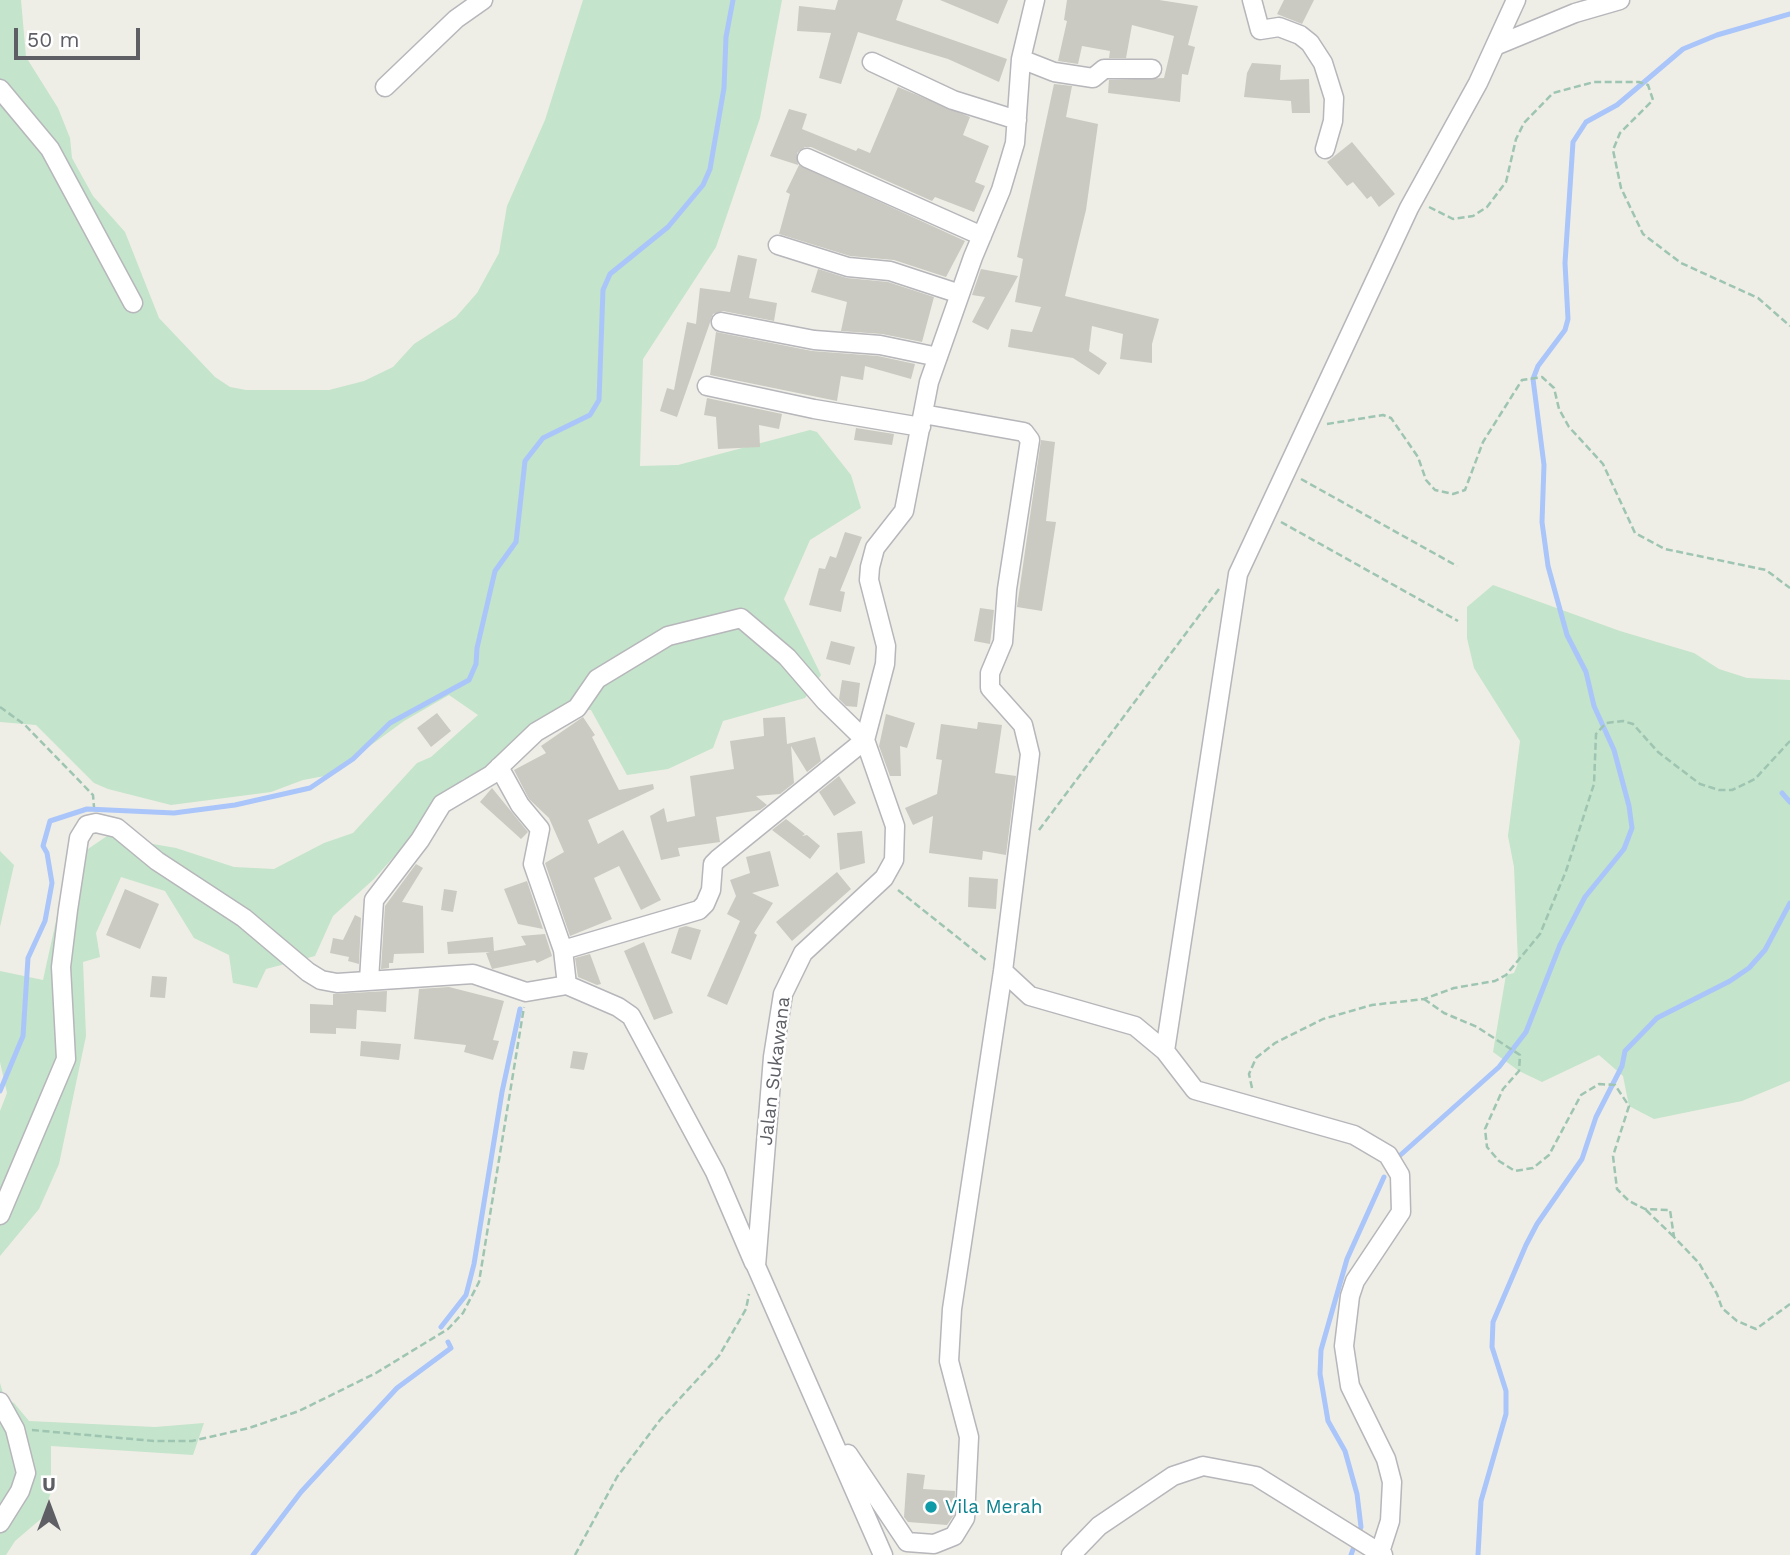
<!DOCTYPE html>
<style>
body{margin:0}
#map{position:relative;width:1790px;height:1555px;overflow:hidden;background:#eeeee6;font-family:"Work Sans",sans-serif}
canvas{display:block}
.north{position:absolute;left:14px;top:1471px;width:70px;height:70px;-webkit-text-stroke:5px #fff;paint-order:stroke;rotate:0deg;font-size:19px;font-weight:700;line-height:28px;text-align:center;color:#5d5f65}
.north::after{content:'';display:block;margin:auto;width:24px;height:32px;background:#5d5f65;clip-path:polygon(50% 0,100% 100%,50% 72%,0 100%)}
.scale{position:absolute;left:14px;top:28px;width:126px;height:32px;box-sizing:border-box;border:4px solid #5d5f65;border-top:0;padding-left:9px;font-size:21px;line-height:24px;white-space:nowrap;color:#5d5f65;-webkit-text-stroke:5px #fff;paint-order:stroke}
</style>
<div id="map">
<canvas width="1790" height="1555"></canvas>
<div class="north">U</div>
<div class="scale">50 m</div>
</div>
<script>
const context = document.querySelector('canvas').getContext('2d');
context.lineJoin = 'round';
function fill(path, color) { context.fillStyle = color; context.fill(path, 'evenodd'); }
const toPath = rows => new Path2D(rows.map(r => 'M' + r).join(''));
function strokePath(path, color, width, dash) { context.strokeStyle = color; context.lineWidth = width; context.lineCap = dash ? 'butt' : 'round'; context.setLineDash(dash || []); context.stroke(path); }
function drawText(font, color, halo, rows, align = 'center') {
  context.font = font + ' "Work Sans",sans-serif'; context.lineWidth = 5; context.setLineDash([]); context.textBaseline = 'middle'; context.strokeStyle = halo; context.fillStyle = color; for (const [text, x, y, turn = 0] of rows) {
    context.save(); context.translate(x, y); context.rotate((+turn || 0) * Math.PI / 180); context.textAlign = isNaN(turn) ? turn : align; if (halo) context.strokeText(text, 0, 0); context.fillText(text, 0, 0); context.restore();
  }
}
fill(toPath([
 [0,0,21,0,26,57,58,108,70,138,72,158,93,196,125,232,159,318,215,377,230,387,246,390,329,390,364,381,393,367,414,344,456,317,477,293,499,253,507,206,545,120,583,0,782,0,760,118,716,247,643,359,640,466,678,465,810,430,817,432,851,475,861,508,810,540,784,599,821,675,805,698,723,721,713,748,668,769,627,775,591,710,565,708,485,772,463,779,374,879,333,916,315,956,266,969,257,988,233,983,229,955,194,938,165,891,121,877,96,933,100,957,83,962,86,1036,59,1164,39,1209,0,1256,0,1111,7,1093,0,1062,0,971,43,980,69,862,107,836,176,848,234,867,274,869,324,843,353,833,417,763,431,757,478,715,449,695,404,721,330,775,303,780,271,792,171,805,108,789,94,783,36,725,0,722],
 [1493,585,1620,631,1694,653,1719,669,1747,678,1790,680,1790,1081,1742,1101,1654,1119,1629,1106,1623,1076,1599,1055,1542,1082,1519,1071,1493,1052,1506,975,1514,973,1518,963,1514,867,1508,836,1520,741,1474,668,1467,638,1467,607],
 [0,851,14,865,0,927],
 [0,1383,5,1400,14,1403,29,1421,155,1427,204,1423,193,1455,51,1446,51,1492,42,1518,15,1541,6,1555,0,1555]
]), '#c4e4cb');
strokePath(toPath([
 [1782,793,1790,802],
 [0,1091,23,1036,28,958,45,921,52,883,47,853,43,846,50,821,87,809,174,813,235,805,310,788,353,759,390,723,469,680,476,664,477,648,495,571,516,542,525,461,543,438,590,415,599,400,603,290,610,274,668,227,703,185,710,169,724,88,726,37,733,0],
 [1396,1159,1499,1067,1526,1032,1560,945,1585,897,1624,849,1632,828,1629,806,1614,750,1594,706,1586,672,1567,635,1548,566,1542,522,1544,465,1533,379,1538,366,1565,330,1568,319,1565,263,1573,142,1586,122,1617,105,1683,49,1717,35,1790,14],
 [441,1327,466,1295,474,1264,502,1092,520,1009],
 [253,1555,301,1492,397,1388,451,1348,448,1342],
 [1351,1555,1361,1527,1357,1494,1345,1451,1328,1421,1320,1374,1321,1350,1347,1259,1384,1177],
 [1478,1555,1481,1501,1506,1414,1506,1391,1492,1347,1493,1322,1526,1245,1537,1224,1582,1159,1596,1117,1622,1066,1625,1051,1657,1018,1730,981,1749,968,1765,950,1790,903]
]), '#aac5fa', 5);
fill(toPath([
 [838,0,903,0,896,20,1007,59,999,82,948,59,858,32,841,84,819,78,831,33,797,31,799,6,835,10],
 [940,0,1008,0,998,24],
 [1067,0,1159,0,1198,6,1188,45,1195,47,1188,75,1182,74,1180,102,1108,93,1109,80,1164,78,1174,36,1132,25,1126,58,1109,58,1110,51,1082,46,1078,64,1058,61,1067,21,1064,20],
 [1284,0,1314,0,1302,24,1277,14],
 [1252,63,1281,65,1280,80,1309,79,1310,113,1292,113,1291,101,1244,97,1247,73],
 [1054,84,1072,86,1066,117,1098,124,1086,210,1065,296,1159,319,1152,344,1152,363,1120,359,1123,334,1092,326,1089,351,1107,363,1099,375,1073,358,1008,347,1011,329,1032,332,1041,307,1015,302,1023,259,1017,257],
 [898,87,970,117,963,135,989,146,975,182,985,186,974,212,935,197,932,201,811,147,805,147,797,153,798,165,770,156,789,109,807,114,802,129,856,151,858,148,870,153],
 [1352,142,1395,194,1379,207,1371,196,1367,199,1353,182,1347,186,1327,162],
 [799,165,965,241,946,277,894,260,850,256,779,234,790,194,786,192],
 [738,255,757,259,749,298,777,303,774,321,723,311,713,314,677,417,660,411,667,388,674,390,687,322,696,324,700,288,730,292],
 [818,269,847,278,888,282,934,297,922,342,882,334,841,331,847,302,811,292],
 [981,269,1018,276,988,330,972,322,985,297,972,295],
 [716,332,812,351,878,356,915,364,911,379,865,366,863,380,841,376,837,401,710,375],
 [707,398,782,414,779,429,759,425,760,447,718,449,716,417,704,415],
 [856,428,894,434,892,445,854,440],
 [1041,440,1055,442,1046,521,1056,522,1042,611,1017,607],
 [845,532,862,537,840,591,845,592,841,612,809,605,819,568,825,569,830,556,836,558],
 [980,608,994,610,990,644,974,641],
 [831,641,855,647,850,665,826,659],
 [842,680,860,683,857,707,846,706,839,699],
 [437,713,451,731,431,747,417,728],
 [886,714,915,723,907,748,900,746,901,776,890,776,879,746],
 [583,717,595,735,592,737,619,790,653,784,654,789,588,820,598,844,623,830,661,900,641,910,619,866,594,878,612,919,570,936,545,863,564,852,549,818,529,799,514,770,546,753,541,746],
 [785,717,787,744,815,737,821,761,807,772,791,746,794,783,780,794,756,796,767,805,760,810,716,817,720,842,678,848,680,856,661,860,650,816,664,808,667,822,695,816,690,776,734,769,730,741,764,736,763,718],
 [978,722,1002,725,995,773,1016,776,1006,855,983,851,982,860,929,853,933,816,913,825,905,808,937,794,942,760,936,759,941,724,977,729],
 [839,776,856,803,834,816,819,792],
 [492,788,528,832,521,839,480,802],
 [786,819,805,834,802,836,807,835,820,846,810,859,772,830],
 [862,831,865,863,840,870,837,833],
 [770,851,779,886,752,893,773,903,754,933,757,935,727,1005,707,996,740,921,727,914,736,896,730,880,750,873,746,857],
 [416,864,423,868,402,902,423,906,424,953,394,954,393,963,389,963,389,968,381,969,385,906],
 [837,872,851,889,792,941,776,922],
 [969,877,998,879,996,909,968,907],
 [527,881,543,929,518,924,504,889],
 [125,889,159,904,140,949,106,935],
 [444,889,457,891,453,912,441,910],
 [355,915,361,918,359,964,348,961,349,957,330,953,333,938,343,940],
 [686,926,701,930,691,960,671,953,679,928],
 [545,934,552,956,537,963,535,960,492,969,486,953,490,952,448,954,447,942,493,937,494,951,526,945,521,936],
 [644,942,673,1013,654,1020,624,951],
 [590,954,601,984,597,985,578,977,575,958],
 [152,976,167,977,165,998,150,997],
 [449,987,504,1001,493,1040,499,1041,493,1060,464,1052,466,1045,414,1039,419,989],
 [387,991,386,1012,357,1010,356,1029,336,1028,336,1034,310,1033,310,1004,333,1005,333,994],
 [361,1041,401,1044,399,1060,360,1056],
 [573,1051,588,1053,584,1070,570,1068],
 [907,1473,925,1475,923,1489,955,1491,954,1515,947,1525,908,1522,904,1517]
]), '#cac9c2');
const minor = toPath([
 [1252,0,1260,30,1279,27,1300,35,1310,43,1323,63,1334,98,1333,121,1325,149],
 [1495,46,1575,13,1620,0],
 [1021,59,1054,72,1093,78,1104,69,1152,69],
 [872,62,953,100,1017,120],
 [385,87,456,19,483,0],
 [0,89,50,149,133,303],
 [807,158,982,236],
 [778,245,848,267,890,271,960,294],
 [721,322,814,340,880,345,938,357],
 [707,386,814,409,921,427],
 [499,767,520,805,540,829,533,864,563,950],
 [1003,971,1030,996,1135,1026,1165,1051,1195,1090,1354,1135,1388,1155,1400,1175,1401,1212,1355,1281,1350,1296,1344,1346,1350,1386,1386,1459,1392,1482,1390,1521,1380,1552],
 [369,980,374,900,420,840,442,804,491,775,536,732,577,708,597,679,668,636,741,618,787,657,825,701,865,740,718,859,713,864,711,890,705,904,699,910,563,950,567,985],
 [1165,1051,1238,574,1409,208,1478,83,1516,0],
 [0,1215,66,1059,61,967,68,910,79,838,87,825,96,823,117,828,157,861,244,918,308,972,321,980,337,983,473,974,526,992,567,985,618,1007,631,1016,715,1172,754,1263],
 [0,1402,15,1429,26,1473,20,1491,0,1523],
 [848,1454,907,1542,934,1544,954,1536,965,1518,969,1437,949,1361,952,1309,1003,971,1030,754,1023,725,990,688,990,673,1003,642,1007,589,1030,440,1024,432,923,414],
 [883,1555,756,1266,773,1057,783,994,803,953,884,878,894,860,895,826,865,740,885,664,886,646,869,580,870,567,875,548,904,511,929,382,973,257,1001,190,1015,143,1021,59,1035,0],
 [1071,1555,1099,1526,1173,1476,1203,1466,1256,1476,1383,1555]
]);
strokePath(minor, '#b6b6bb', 21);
strokePath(toPath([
 [1429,207,1453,219,1473,216,1487,207,1506,182,1516,139,1524,123,1553,93,1594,82,1639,82,1648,85,1653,100,1620,133,1613,150,1621,188,1643,234,1681,263,1758,298,1790,326],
 [1327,424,1383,415,1391,418,1418,457,1426,480,1435,490,1453,494,1465,490,1483,442,1522,380,1542,377,1554,388,1559,409,1569,427,1603,464,1635,533,1665,549,1766,570,1790,588],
 [1301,479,1457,566],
 [1281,522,1458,621],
 [0,707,25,725,93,795,94,807],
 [1039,830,1219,589],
 [898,890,986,960],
 [1424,999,1444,1013,1477,1027,1520,1055,1519,1071,1503,1089,1485,1129,1487,1147,1499,1161,1515,1171,1533,1168,1549,1155,1581,1095,1599,1084,1615,1085,1629,1106,1613,1156,1617,1189,1629,1201,1645,1209,1670,1210,1674,1237,1699,1263,1717,1294,1722,1308,1737,1321,1756,1329,1790,1304],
 [1252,1088,1249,1074,1256,1058,1275,1043,1323,1019,1372,1005,1424,999,1454,988,1495,981,1506,975,1540,934,1566,871,1594,784,1596,734,1606,723,1623,721,1633,724,1658,752,1700,784,1719,790,1732,790,1755,779,1790,741],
 [1646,1210,1674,1237],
 [32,1430,154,1441,192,1441,249,1428,299,1411,376,1373,448,1329,463,1313,479,1282,524,1007],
 [575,1555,617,1477,660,1420,719,1356,746,1309,749,1294]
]), '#9ec4b2', 2.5, [7, 3.5]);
strokePath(minor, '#fff', 18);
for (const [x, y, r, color] of [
 [931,1507,7,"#0f9aa8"]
]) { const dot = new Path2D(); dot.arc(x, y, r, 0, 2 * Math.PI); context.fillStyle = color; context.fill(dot); strokePath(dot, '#fff', 2.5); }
drawText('19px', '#5d5f65', '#fff', [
 ["Jalan Sukawana",775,1071,-83]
]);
drawText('19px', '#0d838f', '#fff', [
 ["Vila Merah",945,1507]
], 'left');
</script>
